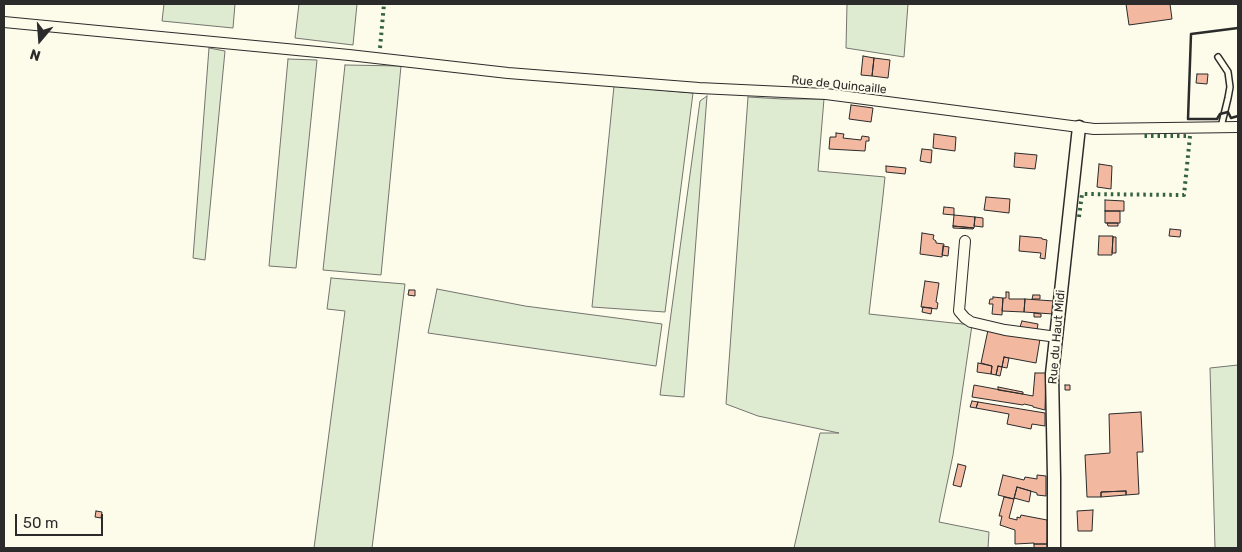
<!DOCTYPE html>
<style>
body{margin:0}
#map{position:relative;width:1242px;height:552px;overflow:hidden;background:#fdfbea;font-family:Rubik,sans-serif}
canvas{display:block}
.frame{position:absolute;inset:0;border:5px solid #2b2b2b;pointer-events:none}
.north{position:absolute;left:15px;top:15px;width:50px;height:50px;-webkit-text-stroke:4px #fdfbea;paint-order:stroke;rotate:198deg;font-size:14px;font-weight:700;line-height:20px;text-align:center;color:#2b2b2b}
.north::after{content:'';display:block;margin:auto;width:18px;height:22px;background:#2b2b2b;clip-path:polygon(50% 0,100% 100%,50% 72%,0 100%)}
.scale{position:absolute;left:15px;top:514px;width:88px;height:22px;box-sizing:border-box;border:2px solid #2b2b2b;border-top:0;padding-left:6px;font-size:15px;line-height:18px;white-space:nowrap;color:#2b2b2b;-webkit-text-stroke:4px #fdfbea;paint-order:stroke}
</style>
<div id="map">
<canvas width="1242" height="552"></canvas>
<div class="frame"></div>
<div class="north">N</div>
<div class="scale">50 m</div>
</div>
<script>
const context = document.querySelector('canvas').getContext('2d');
context.lineJoin = 'round';
function fill(path, color) { context.fillStyle = color; context.fill(path, 'evenodd'); }
const toPath = rows => new Path2D(rows.map(r => 'M' + r).join(''));
function strokePath(path, color, width, dash) { context.strokeStyle = color; context.lineWidth = width; context.lineCap = dash ? 'butt' : 'round'; context.setLineDash(dash || []); context.stroke(path); }
function drawText(font, color, halo, rows, align = 'center') {
  context.font = font + ' Rubik,sans-serif'; context.lineWidth = 4; context.setLineDash([]); context.textBaseline = 'middle'; context.strokeStyle = halo; context.fillStyle = color; for (const [text, x, y, turn = 0] of rows) {
    context.save(); context.translate(x, y); context.rotate((+turn || 0) * Math.PI / 180); context.textAlign = isNaN(turn) ? turn : align; if (halo) context.strokeText(text, 0, 0); context.fillText(text, 0, 0); context.restore();
  }
}
const green = toPath([
 [164,4,235,4,233,28,162,21,164,4],
 [299,4,357,4,353,45,295,38,299,4],
 [847,4,908,4,904,57,846,48,847,4],
 [209,48,225,51,205,260,193,258,209,48],
 [288,59,317,60,296,268,269,266,288,59],
 [345,65,401,66,381,275,323,270,345,65],
 [614,86,693,93,665,312,592,307,614,86],
 [707,96,684,397,660,395,700,101,707,96],
 [748,97,783,99,824,99,818,171,885,177,882,205,869,314,972,325,953,455,939,522,989,532,988,548,794,548,820,433,839,433,758,416,726,404,748,97],
 [331,278,405,284,372,548,314,548,345,311,327,309,331,278],
 [437,289,525,306,662,324,656,366,428,333,437,289],
 [1238,365,1238,548,1215,548,1210,368,1238,365]
]);
fill(green, '#deebd1');
strokePath(green, '#74746e', 1);
const building = toPath([
 [1126,4,1170,4,1172,19,1129,25,1126,4],
 [863,56,874,58,872,76,861,75,863,56],
 [874,58,890,60,888,78,872,76,874,58],
 [1197,74,1208,74,1207,84,1196,83,1197,74],
 [851,105,873,108,871,122,849,119,851,105],
 [836,133,844,134,843,138,861,140,862,136,869,137,869,141,866,141,865,151,829,149,830,137,836,137,836,133],
 [934,134,956,137,955,151,933,148,934,134],
 [922,149,932,150,931,163,920,161,922,149],
 [1015,153,1037,155,1035,169,1014,167,1015,153],
 [1099,164,1112,166,1111,189,1097,187,1099,164],
 [886,166,906,168,905,174,886,172,886,166],
 [986,197,1010,199,1009,213,984,210,986,197],
 [1105,200,1124,201,1124,211,1105,211,1105,200],
 [944,207,954,208,954,215,943,214,944,207],
 [1105,211,1120,211,1120,223,1105,223,1105,211],
 [954,215,975,217,974,228,953,226,954,215],
 [975,217,983,218,983,227,974,226,975,217],
 [1107,223,1118,223,1118,226,1108,226,1107,223],
 [953,226,974,228,973,229,953,228,953,226],
 [1170,229,1181,230,1180,237,1169,236,1170,229],
 [922,233,934,235,933,239,936,241,936,243,944,244,942,257,920,254,922,233],
 [1020,236,1042,238,1042,239,1047,240,1045,259,1040,258,1041,253,1019,251,1020,236],
 [1099,236,1113,236,1112,255,1098,255,1099,236],
 [1113,237,1116,237,1116,253,1112,253,1113,237],
 [943,246,949,247,948,256,942,255,943,246],
 [925,281,939,283,936,302,938,303,937,309,921,307,925,281],
 [409,290,415,290,415,296,408,295,409,290],
 [1006,292,1009,292,1009,299,1025,299,1024,312,1002,311,1003,298,1006,298,1006,292],
 [1033,295,1040,295,1040,299,1032,299,1033,295],
 [993,297,1003,298,1002,315,992,314,993,304,989,304,990,299,993,299,993,297],
 [1025,299,1054,301,1053,314,1024,312,1025,299],
 [923,307,932,308,931,314,922,312,923,307],
 [1034,313,1041,314,1041,317,1034,317,1034,313],
 [1022,321,1038,324,1037,330,1020,327,1022,321],
 [988,330,1040,339,1036,363,1004,357,1002,367,998,366,996,375,991,374,992,366,981,363,988,330],
 [1004,357,1009,358,1007,368,1002,367,1004,357],
 [978,363,992,366,991,374,977,372,978,363],
 [998,366,1002,367,1000,376,996,375,998,366],
 [1035,373,1046,373,1045,410,1033,407,1033,406,1024,404,1023,405,972,397,974,385,1033,396,1035,373],
 [1065,385,1070,385,1070,390,1065,390,1065,385],
 [998,387,1023,392,1023,394,998,390,998,387],
 [972,401,978,402,976,408,970,407,972,401],
 [978,402,1045,413,1045,426,1032,424,1031,429,1007,424,1009,414,976,408,978,402],
 [1141,412,1143,452,1137,452,1139,494,1126,495,1126,491,1101,492,1101,497,1087,497,1085,455,1110,453,1109,414,1141,412],
 [958,464,966,466,961,487,953,485,958,464],
 [1003,475,1024,480,1025,477,1037,479,1037,475,1046,476,1046,496,1037,495,1037,493,1017,487,1014,499,998,495,1003,475],
 [1017,487,1031,491,1029,502,1014,498,1017,487],
 [1126,491,1126,495,1101,497,1101,492,1126,491],
 [1004,497,1014,499,1009,518,1017,520,1017,517,1020,518,1021,515,1047,520,1047,544,1034,544,1034,543,1015,544,1015,530,1000,525,1002,516,999,516,1004,497],
 [1093,510,1092,531,1078,531,1077,511,1093,510],
 [96,511,102,512,101,518,95,517,96,511],
 [1034,544,1047,544,1047,548,1034,548,1034,544]
]);
fill(building, '#f2b8a0');
strokePath(building, '#2b2b2b', 1);
const service = toPath([
 [1218,57,1228,72,1230,87,1228,98,1221,127]
]);
const minor = toPath([
 [4,22,349,55,508,73,699,88,826,94,1079,127,1094,129,1238,127],
 [965,241,959,311,965,318,971,322,1005,330,1057,337]
]);
const tertiary = toPath([
 [1054,548,1054,477,1052,374,1079,127]
]);
strokePath(service, '#2b2b2b', 8);
strokePath(minor, '#2b2b2b', 12);
strokePath(tertiary, '#2b2b2b', 15);
strokePath(service, '#fdfbea', 5);
strokePath(minor, '#fdfbea', 10);
strokePath(tertiary, '#fdfbea', 12);
strokePath(toPath([
 [380,48,384,4],
 [1079,217,1082,194,1184,195,1190,136,1144,136]
]), '#34623c', 4, [2.5, 4]);
strokePath(toPath([
 [1238,28,1191,34,1188,119,1217,119,1220,114,1228,112,1231,118,1238,116]
]), '#2b2b2b', 2.5);
drawText('12px', '#2b2b2b', '#fdfbea', [
 ["Rue de Quincaille",839,85,6],
 ["Rue du Haut Midi",1057,337,-85]
]);
</script>
